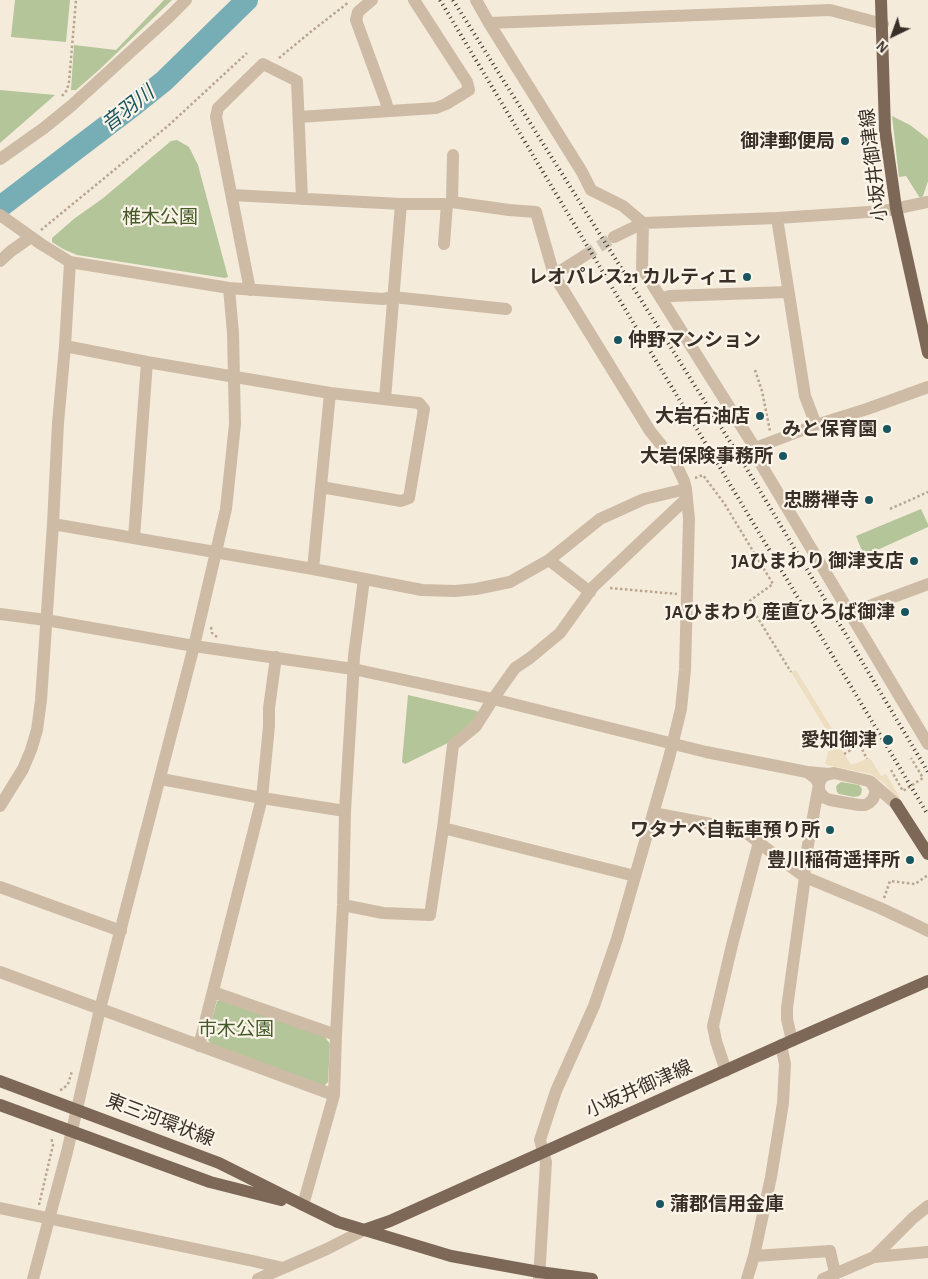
<!DOCTYPE html>
<meta charset="utf-8">
<style>
body{margin:0}
#map{position:relative;width:928px;height:1279px;overflow:hidden;background:#f4ebdb;font-family:"Alegreya Sans",sans-serif}
canvas{display:block}
.north{position:absolute;left:868px;top:10px;width:50px;height:50px;-webkit-text-stroke:4px #fbf4e8;paint-order:stroke;rotate:222deg;font-size:14px;font-weight:700;line-height:20px;text-align:center;color:#392f27}
.north::after{content:'';display:block;margin:auto;width:18px;height:22px;background:#392f27;clip-path:polygon(50% 0,100% 100%,50% 72%,0 100%)}
</style>
<div id="map">
<canvas width="928" height="1279"></canvas>
<div class="north">N</div>
</div>
<script>
const context = document.querySelector('canvas').getContext('2d');
context.lineJoin = 'round';
function fill(path, color) { context.fillStyle = color; context.fill(path, 'evenodd'); }
const toPath = rows => new Path2D(rows.map(r => 'M' + r).join(''));
function strokePath(path, color, width, dash) { context.strokeStyle = color; context.lineWidth = width; context.lineCap = dash ? 'butt' : 'round'; context.setLineDash(dash || []); context.stroke(path); }
function drawText(font, color, halo, rows, align = 'center') {
  context.font = font + ' "Alegreya Sans","Noto Sans JP",sans-serif'; context.lineWidth = 4.5; context.setLineDash([]); context.textBaseline = 'middle'; context.strokeStyle = halo; context.fillStyle = color; for (const [text, x, y, turn = 0] of rows) {
    context.save(); context.translate(x, y); context.rotate((+turn || 0) * Math.PI / 180); context.textAlign = isNaN(turn) ? turn : align; if (halo) context.strokeText(text, 0, 0); context.fillText(text, 0, 0); context.restore();
  }
}
fill(toPath([
 [15,0,70,0,66,42,11,37],
 [164,0,172,0,100,69,76,90,71,90,74,45,116,50],
 [0,90,55,95,0,143],
 [892,116,910,125,928,139,928,181,923,196,920,198,906,176,899,177],
 [177,140,189,147,198,165,228,277,225,278,77,255,63,249,52,242,52,238,75,218,102,199,171,141],
 [921,509,928,524,928,527,864,556,856,536],
 [408,695,477,711,479,714,454,740,405,764,402,762],
 [841,782,859,785,862,789,861,794,859,796,854,797,839,794,837,792,836,787,837,785],
 [223,999,325,1037,330,1044,328,1082,324,1086,210,1044,207,1037,217,1001]
]), '#b3c599');
fill(toPath([
 [796,670,837,737,835,738,851,765,870,758,881,776,886,774,900,798,898,799,884,783,871,774,827,765,825,763,828,752,832,748,835,744,791,672]
]), '#eedec1');
strokePath(toPath([
 [0,207,134,105,164,81,247,0]
]), '#77adb5', 22);
strokePath(toPath([
 [584,256,614,237]
]), '#cfc5b7', 12, [12, 6]);
strokePath(toPath([
 [279,58,313,30,349,2],
 [62,96,67,90,69,82,76,0],
 [41,230,169,125,247,53],
 [755,370,762,391,770,431],
 [695,478,703,475,724,503,773,584,748,602,791,672],
 [890,509,928,492],
 [610,588,677,594],
 [211,627,212,633,217,637],
 [860,745,867,759],
 [844,754,868,740],
 [891,770,903,791,923,778,911,758],
 [884,898,890,881,915,884,928,875],
 [60,1090,63,1089,68,1084,72,1071],
 [39,1205,53,1145,51,1137]
]), '#baa590', 2.5, [2.5, 2.5]);
strokePath(toPath([
 [372,0,358,12,356,20,386,102,388,111],
 [476,0,489,23,582,172,591,190,623,206,643,223,642,268,755,448,756,456,928,744],
 [489,23,830,10,883,24],
 [299,117,436,108,446,104,469,90,467,82,414,0],
 [0,159,44,128,71,106,169,17,186,0],
 [232,195,401,204,447,204,452,202,509,210,536,212,554,275,650,431,675,462,684,481,686,489,689,519,685,670,681,709,669,758,617,939,594,1006,556,1091,540,1140,546,1162,539,1279],
 [452,202,453,155],
 [0,215,41,244,70,262,229,288,383,299,393,297,506,309],
 [777,218,805,396,816,425],
 [614,237,643,223,777,218,884,211,928,202],
 [444,244,447,204],
 [0,261,11,251,31,237],
 [554,275,584,256],
 [250,290,216,117,218,108,263,64,297,81,302,199],
 [661,298,670,296,788,292],
 [65,346,147,362,330,393,419,403,424,409,409,498,401,501,321,487],
 [385,399,401,204],
 [755,448,816,425,867,409,928,387],
 [53,524,313,569,422,590,455,591,476,589,510,582,549,560,600,519,644,499,686,489],
 [134,538,147,362],
 [549,560,590,592],
 [313,569,330,393],
 [850,613,928,584],
 [0,614,46,620,194,646,353,669,493,699,706,752,807,772,829,774],
 [834,773,869,781,872,784,875,789,875,794,873,799,869,803,865,805,859,805,830,800,825,798,821,794,819,790,819,784,821,779,824,776,829,774,834,773],
 [161,779,262,798,345,811],
 [871,782,896,804],
 [0,806,23,769,31,750,37,730,41,700,53,524,58,423,65,346,70,262],
 [653,813,711,824,748,834,780,859,805,877,880,908,912,923,928,931],
 [443,828,635,876],
 [0,887,121,931],
 [343,905,383,913,430,915,443,828,453,745,476,726,493,699,515,668,530,658,560,633,593,587,687,498],
 [0,972,334,1095],
 [213,992,336,1035],
 [792,1041,787,1019,787,1008,805,877,804,867,819,784,815,778,807,772],
 [199,1046,262,798,269,726,269,708,276,657],
 [726,1071,716,1041,713,1026,732,945,759,842],
 [303,1205,334,1095,336,1035,343,905,345,811,353,679,354,656,364,579],
 [0,1208,253,1261,283,1268],
 [754,1256,830,1251,835,1273],
 [874,1257,913,1218,928,1206],
 [33,1279,67,1152,100,1009,194,646,226,509,235,424,233,333,229,288],
 [258,1279,327,1249,364,1230],
 [747,1279,754,1256,771,1177,783,1103,785,1064,781,1045],
 [823,1279,874,1257,928,1252]
]), '#cebba6', 12);
strokePath(toPath([
 [881,0,885,130,896,208,928,353],
 [896,804,928,854],
 [0,1081,219,1163,303,1205,338,1222,451,1256,539,1272,592,1279],
 [0,1105,210,1182,281,1200],
 [364,1230,390,1221,791,1041,928,981]
]), '#7d6757', 12);
strokePath(toPath([
 [440,0,928,815],
 [453,0,744,464,928,772]
]), '#392f27', 4, [1, 4]);
for (const [x, y, r, color] of [
 [845,141,5,"#18555f"],
 [747,277,5,"#18555f"],
 [618,340,5,"#18555f"],
 [760,416,5,"#18555f"],
 [887,429,5,"#18555f"],
 [783,456,5,"#18555f"],
 [869,500,5,"#18555f"],
 [914,561,5,"#18555f"],
 [905,612,5,"#18555f"],
 [888,740,6,"#18555f"],
 [830,830,5,"#18555f"],
 [910,860,5,"#18555f"],
 [660,1204,5,"#18555f"]
]) { const dot = new Path2D(); dot.arc(x, y, r, 0, 2 * Math.PI); context.fillStyle = color; context.fill(dot); strokePath(dot, '#fbf4e8', 2); }
drawText('bold 19px', '#392f27', '#fbf4e8', [
 ["御津郵便局",835,141],
 ["レオパレス21 カルティエ",737,277],
 ["仲野マンション",628,340,"left"],
 ["大岩石油店",750,416],
 ["みと保育園",877,429],
 ["大岩保険事務所",773,456],
 ["忠勝禅寺",859,500],
 ["JAひまわり 御津支店",904,561],
 ["JAひまわり 産直ひろば御津",895,612],
 ["愛知御津",877,740],
 ["ワタナベ自転車預り所",820,830],
 ["豊川稲荷遥拝所",900,860],
 ["蒲郡信用金庫",670,1204,"left"]
], 'right');
drawText('19px', '#392f27', '#fbf4e8', [
 ["小坂井御津線",874,165,-97],
 ["小坂井御津線",639,1089,-24],
 ["東三河環状線",160,1120,21]
]);
drawText('19px', '#445a29', '#fbf4e8', [
 ["椎木公園",160,217],
 ["市木公園",236,1029]
]);
drawText('italic 20px', '#18555f', '#fbf4e8', [
 ["音羽川",128,109,-38]
]);
</script>
